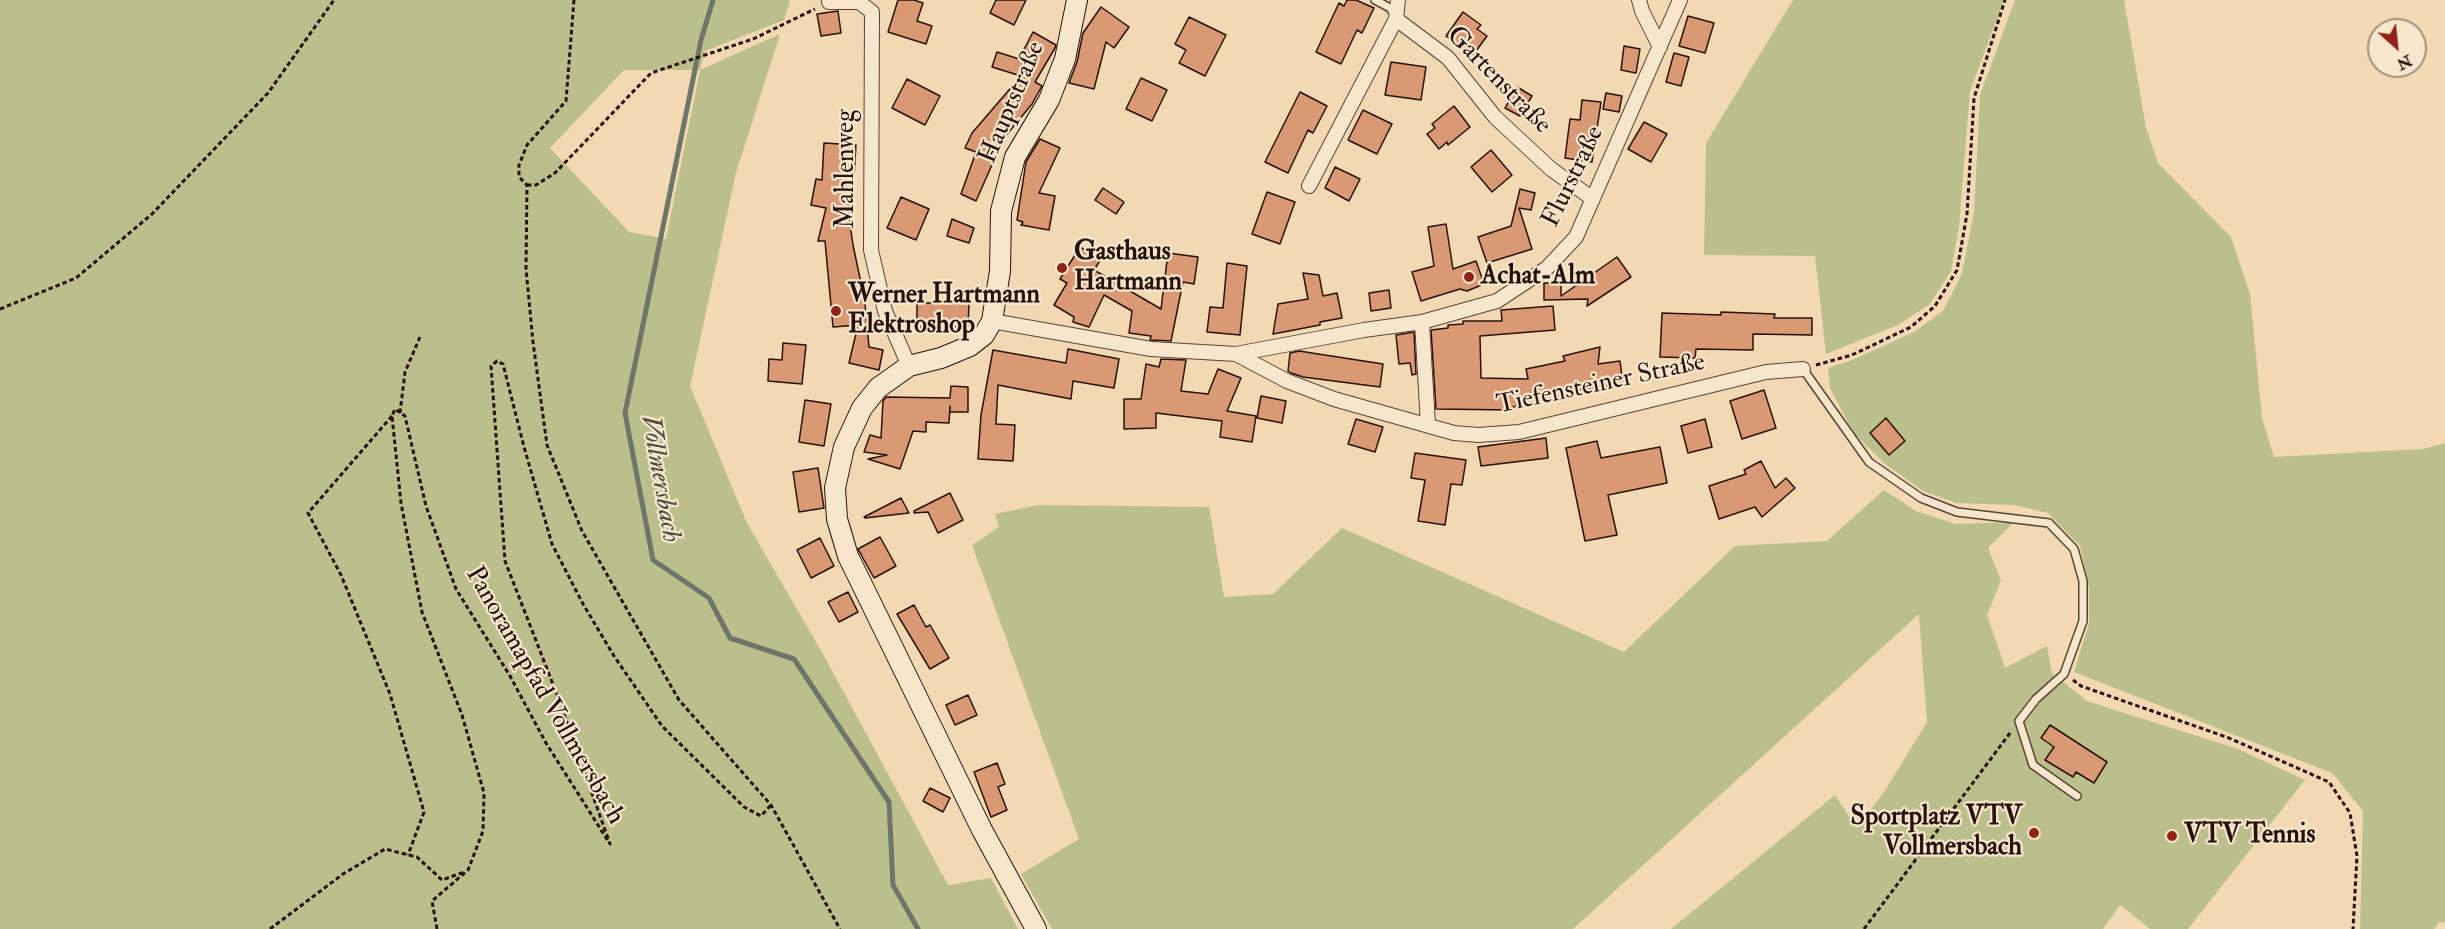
<!DOCTYPE html>
<meta charset="utf-8">
<style>
body{margin:0}
#map{position:relative;width:2445px;height:929px;overflow:hidden;background:#f3d9b3;font-family:"IM FELL Double Pica",serif}
canvas{display:block}
.north{position:absolute;left:2367px;top:18px;width:60px;height:60px;box-sizing:border-box;background:#f7e6ce;border:2px solid #a4907e;border-radius:50%;rotate:153deg;font-size:16px;font-weight:700;line-height:24px;text-align:center;color:#281007}
.north::after{content:'';display:block;margin:auto;width:21px;height:27px;background:#8f2418;clip-path:polygon(50% 0,100% 100%,50% 72%,0 100%)}
</style>
<div id="map">
<canvas width="2445" height="929"></canvas>
<div class="north">N</div>
</div>
<script>
const context = document.querySelector('canvas').getContext('2d');
context.lineJoin = 'round';
function fill(path, color) { context.fillStyle = color; context.fill(path, 'evenodd'); }
const toPath = rows => new Path2D(rows.map(r => 'M' + r).join(''));
function strokePath(path, color, width, dash) { context.strokeStyle = color; context.lineWidth = width; context.lineCap = dash ? 'butt' : 'round'; context.setLineDash(dash || []); context.stroke(path); }
function drawText(font, color, halo, rows, align = 'center') {
  context.font = font + ' "IM FELL Double Pica",serif'; context.lineWidth = 4.5; context.setLineDash([]); context.textBaseline = 'middle'; context.strokeStyle = halo; context.fillStyle = color; for (const [text, x, y, turn = 0] of rows) {
    context.save(); context.translate(x, y); context.rotate((+turn || 0) * Math.PI / 180); context.textAlign = isNaN(turn) ? turn : align; if (halo) context.strokeText(text, 0, 0); context.fillText(text, 0, 0); context.restore();
  }
}
fill(toPath([
 [0,0,790,0,784,20,705,51,700,70,780,34,736,173,690,386,747,523,823,654,948,885,991,878,1018,929,0,929],
 [624,70,700,70,666,239,629,232,550,148],
 [1793,0,2004,0,1970,91,1959,227,1951,271,1930,304,1898,325,1826,354,1815,256,1704,255,1706,143],
 [2015,0,2124,0,2146,128,2158,163,2231,237,2250,294,2262,418,2274,457,2423,449,2445,443,2445,922,2439,923,2434,929,2360,929,2363,811,2332,773,2074,672,2089,623,2089,588,2080,546,2048,513,2014,505,1956,503,1923,491,1885,464,1853,432,1830,388,1828,368,1852,360,1914,332,1943,311,1962,274,1974,212,1980,95],
 [1884,490,1916,511,1956,524,2014,522,1988,548,2001,581,1987,615,2005,668,2047,646,2052,673,2087,701,2238,749,2305,780,2188,929,2150,929,2120,905,2103,929,1671,929,1835,795,1857,828,1884,792,1927,722,1919,614,1573,929,1052,929,1021,874,1079,839,972,545,999,527,995,514,1039,505,1209,507,1224,597,1273,594,1342,528,1624,652,1735,546,1827,541]
]), '#babf8c');
strokePath(toPath([
 [713,0,701,40,625,413,653,560,709,598,730,638,794,659,889,802,893,885,918,929]
]), '#6d7669', 5);
const building = toPath([
 [898,0,914,0,923,3,917,21,932,26,926,44,888,32,898,0],
 [996,0,1026,0,1014,25,990,13,996,0],
 [1347,0,1356,0,1374,8,1362,33,1357,30,1341,64,1316,52,1339,3,1344,6,1347,0],
 [1101,7,1129,27,1114,48,1106,42,1094,89,1069,83,1077,62,1083,33,1101,7],
 [838,11,841,33,821,36,817,14,838,11],
 [1463,12,1481,25,1477,29,1487,36,1473,55,1446,36,1463,12],
 [1688,16,1714,23,1705,53,1679,46,1688,16],
 [1189,17,1226,35,1205,76,1179,63,1186,50,1175,44,1189,17],
 [1033,32,1056,45,1055,48,1035,82,1042,86,1032,104,989,156,995,158,976,201,961,194,976,152,965,148,972,133,1021,76,992,67,997,52,1019,59,1033,32],
 [1624,46,1640,49,1636,73,1621,70,1624,46],
 [1674,53,1689,57,1681,86,1666,82,1674,53],
 [1391,62,1426,67,1421,100,1385,95,1391,62],
 [1141,78,1167,90,1152,121,1126,109,1141,78],
 [907,79,940,96,925,125,892,108,907,79],
 [1517,87,1532,96,1520,116,1505,108,1517,87],
 [1300,92,1327,106,1313,133,1308,130,1288,173,1265,162,1300,92],
 [1606,93,1622,96,1619,112,1603,109,1606,93],
 [1582,100,1601,102,1592,162,1565,158,1570,119,1580,120,1582,100],
 [1454,106,1470,127,1448,145,1447,142,1439,149,1427,134,1435,128,1432,124,1454,106],
 [1363,110,1392,124,1377,154,1348,140,1363,110],
 [1644,122,1667,134,1651,162,1628,149,1644,122],
 [1040,139,1060,148,1039,193,1055,196,1049,230,1021,225,1023,222,1017,220,1026,162,1040,139],
 [824,143,856,145,854,176,848,210,853,245,861,283,863,283,869,347,883,350,879,370,849,363,858,325,833,327,825,241,818,241,826,208,811,205,816,179,822,180,824,143],
 [1491,150,1512,175,1492,192,1471,167,1491,150],
 [1335,167,1360,179,1349,201,1325,188,1335,167],
 [1103,188,1124,202,1116,214,1095,200,1103,188],
 [1520,189,1535,193,1531,210,1519,208,1532,249,1487,263,1478,237,1511,226,1520,189],
 [1267,192,1295,202,1280,244,1252,234,1267,192],
 [901,197,929,209,916,240,887,228,901,197],
 [952,219,974,228,969,243,947,236,952,219],
 [1446,224,1453,269,1476,261,1484,284,1467,291,1460,289,1421,301,1412,272,1434,266,1428,227,1446,224],
 [1080,247,1101,259,1094,270,1161,309,1168,253,1198,257,1194,284,1183,282,1171,341,1150,340,1151,336,1129,333,1132,311,1104,295,1089,327,1073,322,1074,317,1054,305,1067,283,1060,279,1080,247],
 [1617,257,1631,277,1587,306,1588,299,1544,300,1544,283,1561,283,1561,296,1617,257],
 [1227,263,1247,266,1240,335,1207,332,1210,307,1223,308,1227,263],
 [1303,273,1319,275,1323,296,1337,293,1342,318,1320,322,1320,325,1273,334,1278,304,1308,299,1303,273],
 [1389,290,1391,308,1371,311,1369,293,1389,290],
 [917,303,969,303,968,327,917,327,917,303],
 [1553,306,1555,330,1480,336,1481,378,1528,379,1526,369,1565,361,1563,356,1600,347,1598,364,1620,361,1623,384,1571,391,1572,395,1513,407,1513,410,1436,409,1431,330,1448,328,1448,325,1463,324,1463,321,1502,321,1501,310,1553,306],
 [1721,312,1775,314,1774,318,1812,318,1812,335,1753,334,1753,350,1696,349,1695,358,1660,357,1662,313,1721,315,1721,312],
 [1414,332,1416,374,1412,375,1410,363,1399,364,1396,335,1414,332],
 [783,343,806,345,802,384,768,381,769,359,782,360,783,343],
 [1068,349,1119,359,1114,388,1073,381,1071,399,998,385,996,424,1015,425,1013,461,978,459,981,415,993,350,1066,363,1068,349],
 [1299,351,1383,364,1380,387,1303,377,1291,373,1288,371,1290,353,1299,351],
 [1161,359,1186,360,1181,391,1208,394,1218,369,1241,378,1227,411,1256,416,1252,442,1220,437,1222,421,1156,413,1156,428,1124,429,1124,399,1141,399,1146,364,1159,367,1161,359],
 [951,386,968,387,968,412,950,412,950,406,949,423,926,422,926,432,913,431,900,469,868,459,887,455,864,452,870,435,881,438,883,401,886,397,950,398,951,386],
 [1764,390,1776,428,1742,439,1730,401,1764,390],
 [1261,396,1286,401,1282,423,1257,418,1261,396],
 [805,400,831,404,824,446,799,442,805,400],
 [1886,418,1905,441,1889,455,1870,433,1886,418],
 [1356,419,1383,427,1375,452,1348,444,1356,419],
 [1705,419,1712,447,1688,453,1681,426,1705,419],
 [1546,438,1548,458,1481,466,1478,447,1546,438],
 [1597,441,1601,458,1660,447,1667,483,1608,495,1617,535,1585,541,1566,448,1597,441],
 [1415,453,1466,460,1462,485,1451,484,1445,525,1418,521,1425,480,1411,478,1415,453],
 [1761,461,1775,488,1786,478,1795,488,1762,517,1755,507,1719,519,1709,486,1746,474,1744,470,1761,461],
 [818,468,824,508,799,512,793,472,818,468],
 [950,493,963,520,938,533,928,512,914,513,914,511,950,493],
 [901,498,909,513,865,518,864,517,901,498],
 [880,537,896,566,874,578,858,549,880,537],
 [820,538,834,566,811,578,797,550,820,538],
 [848,592,858,612,839,622,828,602,848,592],
 [914,605,926,627,930,625,949,658,930,669,897,614,914,605],
 [968,695,977,715,955,725,946,705,968,695],
 [2050,725,2107,762,2094,783,2076,772,2073,777,2045,760,2054,747,2041,738,2050,725],
 [997,763,1005,784,998,787,1007,810,991,817,974,772,997,763],
 [930,788,950,798,943,812,923,801,930,788]
]);
fill(building, '#d99974');
strokePath(building, '#281007', 1.5);
const service = toPath([
 [1375,0,1390,8,1394,14],
 [1803,369,1869,462,1921,498,1957,512,2049,523,2074,549,2083,581,2083,621,2064,674,2036,699,2019,721,2033,765,2077,796]
]);
const minor = toPath([
 [1639,0,1642,11,1660,47],
 [829,2,859,2,872,12,871,250,885,311,909,366],
 [1396,19,1448,58,1495,117,1551,169,1593,199],
 [1309,186,1396,19,1398,0],
 [992,321,1151,349,1236,354,1287,381,1334,399,1454,433,1478,435,1519,432,1766,372,1803,369],
 [1422,322,1428,425],
 [1236,354,1364,330,1422,322,1497,301,1547,268,1576,237,1680,0]
]);
const secondary = toPath([
 [1036,929,982,830,848,556,837,519,835,488,844,447,862,408,878,388,909,366,941,358,970,346,984,335,992,321,1000,271,1001,211,1015,157,1049,100,1065,59,1077,0]
]);
strokePath(service, '#5b4232', 10);
strokePath(minor, '#5b4232', 16);
strokePath(secondary, '#281007', 22);
strokePath(toPath([
 [574,0,566,101,527,145,519,165,519,177,527,185,526,269,533,342,547,445,582,531,679,700,771,805,840,929],
 [527,185,536,185,555,173,651,73,753,39,815,9],
 [0,309,76,278,152,214,268,93,334,0],
 [1816,365,1852,355,1911,327,1935,306,1957,270,1967,214,1974,98,2005,0],
 [400,413,405,372,420,337],
 [392,416,308,513,341,575,390,694,424,812,408,855],
 [2073,680,2081,686,2229,738,2329,782,2350,813,2357,856,2353,929],
 [270,929,343,874,385,849,417,857,442,880,464,872],
 [437,929,432,901,468,870,483,831,484,793,462,715,422,612,401,503,392,416,395,409,405,416,426,506,456,589,510,676,546,743,610,844,556,692,505,561,491,366,497,361,503,364,524,447,552,544,583,604,614,656,662,726,744,807,761,816,771,805],
 [1864,929,2010,733]
]), '#281007', 3, [4.5, 3]);
strokePath(service, '#f7e6ce', 7);
strokePath(minor, '#f7e6ce', 14);
strokePath(secondary, '#f7e6ce', 20);
for (const [x, y, r, color] of [
 [1062,268,6,"#8f2418"],
 [1469,277,6,"#8f2418"],
 [836,311,6,"#8f2418"],
 [2034,833,6,"#8f2418"],
 [2172,836,6,"#8f2418"]
]) { const dot = new Path2D(); dot.arc(x, y, r, 0, 2 * Math.PI); context.fillStyle = color; context.fill(dot); strokePath(dot, '#f7e6ce', 2); }
drawText('26px', '#281007', '#f7e6ce', [
 ["Gartenstraße",1498,81,46],
 ["Hauptstraße",1013,103,-67],
 ["Mahlenweg",847,169,-90],
 ["Flurstraße",1574,177,-64],
 ["Tiefensteiner Straße",1601,385,-12],
 ["Panoramapfad Vollmersbach",544,696,60]
]);
drawText('bold 26px', '#281007', '#f7e6ce', [
 ["Gasthaus",1074,253],
 ["Hartmann",1074,283],
 ["Achat-Alm",1481,277],
 ["Werner Hartmann",848,296],
 ["Elektroshop",848,326],
 ["Sportplatz VTV",2022,818,"right"],
 ["Vollmersbach",2022,848,"right"],
 ["VTV Tennis",2184,836]
], 'left');
drawText('italic 27px', '#504c40', '#f7e6ce', [
 ["Vollmersbach",659,479,80]
]);
</script>
